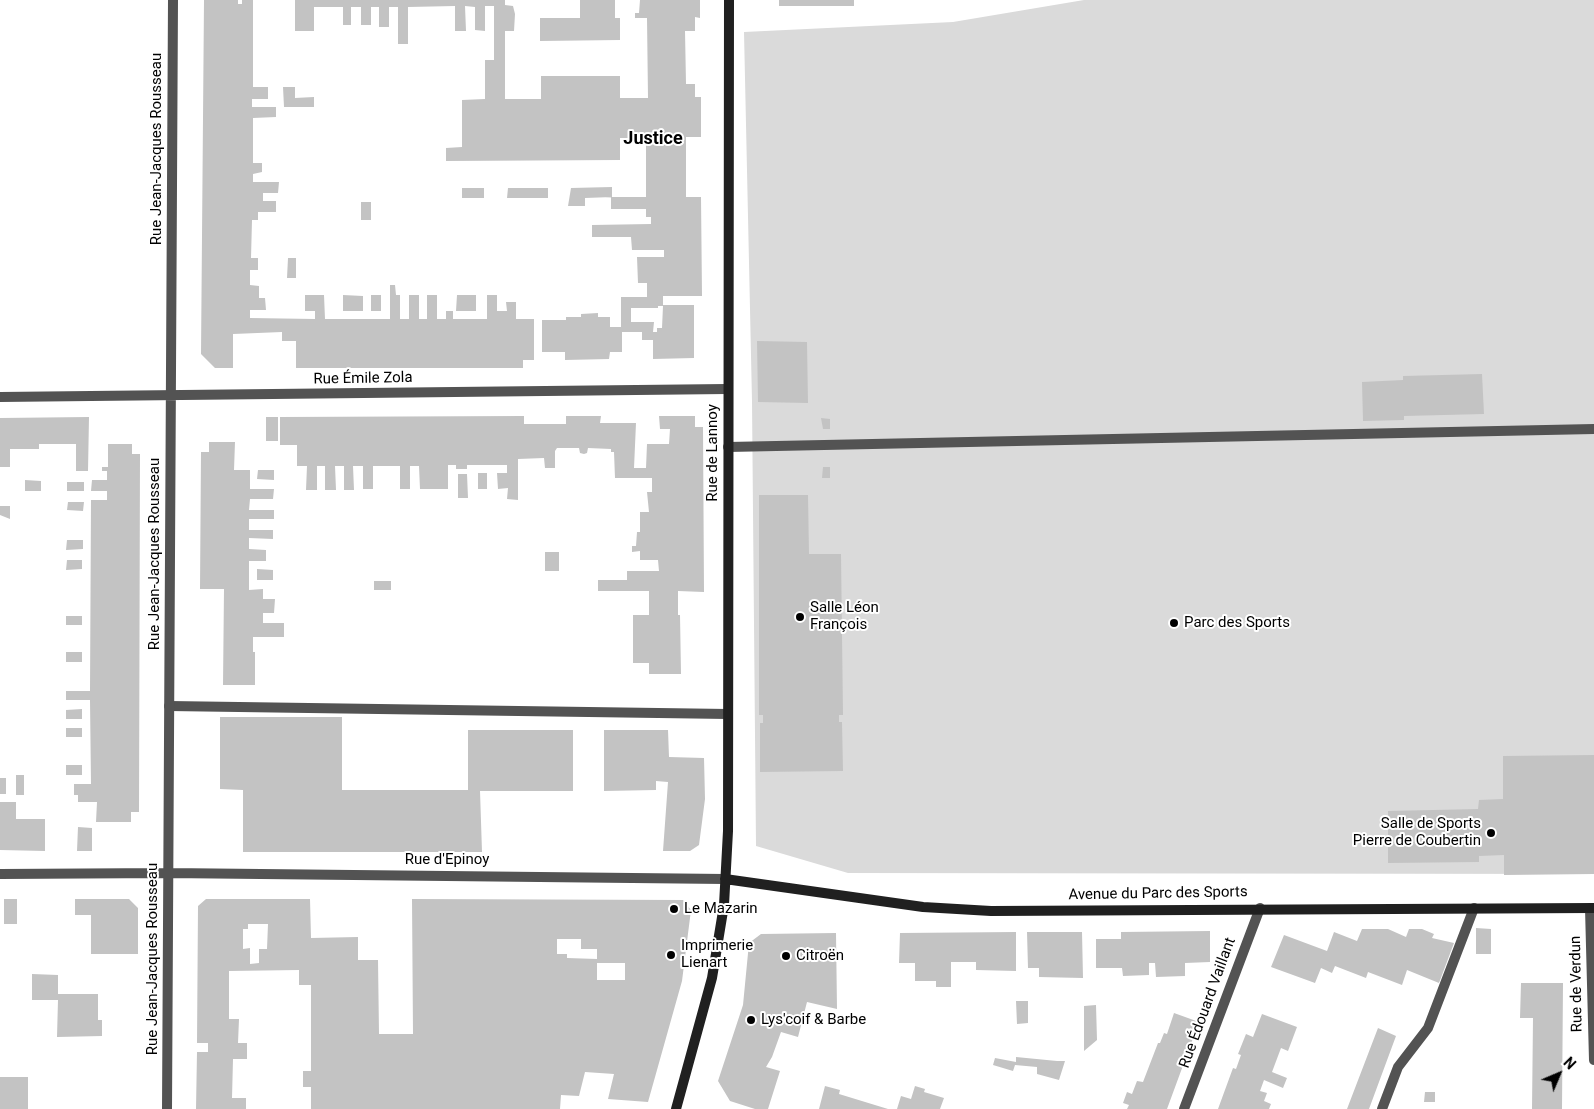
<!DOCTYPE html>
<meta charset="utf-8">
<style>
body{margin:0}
#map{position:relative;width:1594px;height:1109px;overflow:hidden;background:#fff;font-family:Roboto,sans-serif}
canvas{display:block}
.north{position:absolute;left:1534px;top:1049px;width:50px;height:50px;-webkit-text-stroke:4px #fff;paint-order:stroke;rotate:45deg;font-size:14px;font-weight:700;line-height:20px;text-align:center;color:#000}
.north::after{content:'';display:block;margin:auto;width:18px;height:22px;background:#000;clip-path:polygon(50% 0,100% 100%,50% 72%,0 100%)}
</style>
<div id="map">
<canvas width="1594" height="1109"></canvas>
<div class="north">N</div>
</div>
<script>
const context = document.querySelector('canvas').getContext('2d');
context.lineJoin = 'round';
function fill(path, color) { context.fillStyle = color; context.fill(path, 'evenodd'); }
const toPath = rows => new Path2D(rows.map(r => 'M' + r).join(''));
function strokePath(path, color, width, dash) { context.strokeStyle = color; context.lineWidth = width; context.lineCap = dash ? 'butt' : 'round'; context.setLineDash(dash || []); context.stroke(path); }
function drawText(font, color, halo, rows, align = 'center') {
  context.font = font + ' Roboto,sans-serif'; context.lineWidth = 4; context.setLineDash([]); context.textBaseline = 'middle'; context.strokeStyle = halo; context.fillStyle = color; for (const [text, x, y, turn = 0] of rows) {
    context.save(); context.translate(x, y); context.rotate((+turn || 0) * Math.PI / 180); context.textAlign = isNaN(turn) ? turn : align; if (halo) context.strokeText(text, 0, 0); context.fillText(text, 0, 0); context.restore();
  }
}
fill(toPath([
 [1084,0,1594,0,1594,874,848,873,756,846,752,401,744,32,953,22]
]), '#dadada');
fill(toPath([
 [204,0,238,0,238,4,242,4,242,0,253,0,253,87,268,87,268,99,252,99,252,107,276,107,276,117,253,118,253,163,262,163,262,172,253,174,253,182,279,182,278,193,263,193,263,201,276,201,276,212,258,212,258,220,252,220,251,258,258,258,258,270,250,270,250,285,259,286,259,298,265,298,266,310,250,310,250,318,315,319,315,311,305,311,305,295,324,295,325,319,390,319,390,285,395,285,396,295,400,295,400,319,409,319,409,295,419,295,419,319,427,319,427,295,437,295,437,319,446,319,446,311,453,311,453,319,487,319,487,295,497,295,497,311,507,311,506,302,516,302,516,319,534,319,534,360,523,360,523,368,296,368,296,341,282,341,282,332,233,334,233,368,215,368,201,354],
 [295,0,505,0,505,5,513,6,515,14,514,31,505,31,505,99,541,99,541,76,620,76,620,98,648,98,647,18,635,18,635,13,639,13,640,0,700,0,700,18,695,17,695,31,685,31,686,84,695,84,695,97,701,97,701,137,686,137,686,197,701,197,702,296,663,296,663,305,694,305,694,358,653,359,653,340,642,340,642,332,622,332,622,352,610,352,609,359,565,360,565,352,542,352,542,320,566,320,566,317,581,317,581,314,598,313,598,317,610,317,610,327,621,327,621,297,647,297,647,283,638,283,637,257,664,257,664,250,632,250,631,237,592,237,592,225,651,224,651,217,646,217,646,209,611,209,611,197,646,197,646,138,620,138,620,160,446,161,446,148,462,147,462,100,485,99,485,60,494,60,494,6,485,6,485,31,475,30,475,7,465,6,466,31,455,31,455,6,408,7,408,44,398,44,398,7,389,7,389,27,379,27,379,7,371,7,371,25,361,25,361,7,351,7,351,25,343,25,343,7,314,7,314,31,295,31],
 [658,306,663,306,662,328,657,328,657,332,653,332,654,322,631,322,631,308,658,308],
 [580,0,615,0,615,18,620,18,620,40,540,41,540,18,580,18],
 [779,0,854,0,854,6,779,6],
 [283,87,295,87,295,98,314,97,314,107,284,107],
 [612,187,612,197,585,198,585,206,568,206,571,188],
 [462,188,484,188,484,198,462,198],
 [508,188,548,188,548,198,507,198],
 [361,202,371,202,371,220,361,220],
 [288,258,296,258,296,278,287,278],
 [343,295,363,296,363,311,343,311],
 [371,295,381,295,381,311,371,311],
 [457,295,476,295,476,311,456,311],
 [757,341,807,342,808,403,758,402],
 [1482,374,1484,414,1404,416,1404,420,1363,421,1362,382,1403,380,1403,376],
 [524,416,524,424,566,424,566,416,601,416,600,423,636,423,634,468,646,468,647,444,669,444,670,429,660,429,659,416,695,416,695,427,703,427,704,592,678,591,678,615,680,615,681,674,649,674,649,663,633,663,633,615,649,615,649,591,598,591,598,580,627,580,627,571,659,571,658,560,640,560,640,551,632,552,632,546,636,546,637,532,640,532,640,512,649,512,647,492,652,492,652,478,615,478,614,452,611,452,611,449,588,448,587,453,584,454,580,453,579,448,557,448,555,451,555,468,545,468,544,458,518,459,518,500,507,499,508,488,498,489,497,473,507,473,507,465,467,465,467,469,456,469,456,465,448,465,448,489,420,489,419,466,410,466,410,489,400,489,400,466,373,466,373,489,363,489,363,466,353,466,354,490,344,490,344,466,335,466,336,490,325,490,325,466,317,466,317,490,306,490,307,466,297,466,297,445,280,445,280,417],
 [89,417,88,471,76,471,76,444,39,444,39,449,10,449,10,467,0,467,0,418],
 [266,417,278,417,278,441,266,441],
 [821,418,830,419,830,429,823,429],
 [209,442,235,442,234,470,250,470,250,489,274,489,273,499,250,499,249,510,274,510,274,519,249,519,249,530,273,530,273,539,249,538,249,549,266,550,266,561,249,561,249,590,263,589,263,599,275,599,274,613,263,613,263,623,284,623,284,637,253,637,253,652,255,652,255,685,223,685,224,589,200,589,201,452,209,452],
 [108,444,132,444,132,454,140,454,139,812,131,812,131,822,96,822,97,802,78,802,78,795,74,795,74,784,91,784,90,700,66,700,66,691,90,691,91,500,107,500,107,491,91,491,92,480,107,480,107,471,102,471,102,467,108,467],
 [823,467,830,467,830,478,822,478],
 [258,470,274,470,274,480,257,479],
 [478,473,487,473,487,489,478,489],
 [458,474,467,474,468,498,458,498],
 [25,480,41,481,41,491,25,491],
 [67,482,84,482,84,491,67,491],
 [759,495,808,495,809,554,841,554,843,715,839,715,839,722,842,722,843,771,760,772,760,723,763,723,763,715,759,715],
 [68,502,84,502,83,511,67,510],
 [0,506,10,506,10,519,0,515],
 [67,540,83,540,83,549,66,550],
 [545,552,559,552,559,571,545,571],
 [67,560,82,560,82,569,66,570],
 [257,569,273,570,273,580,257,580],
 [374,581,391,581,391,590,374,590],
 [66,616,82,616,82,625,66,625],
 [66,652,82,652,82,662,66,662],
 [82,709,82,719,66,719,66,710],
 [220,717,342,717,342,790,468,790,468,730,573,730,573,791,480,791,482,852,243,852,243,790,220,789],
 [66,728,82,728,82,737,66,737],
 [604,730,668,730,669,757,704,758,705,799,699,845,690,851,663,851,668,782,656,781,656,790,604,791],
 [1594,755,1594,874,1504,875,1504,855,1479,856,1479,862,1388,863,1388,811,1478,809,1479,800,1503,799,1503,756],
 [66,765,82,765,82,775,66,775],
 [16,775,24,775,24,795,16,795],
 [0,778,6,778,6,794,0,794],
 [0,802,16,802,16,819,45,819,45,851,0,850],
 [78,827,92,828,92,851,77,851],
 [4,899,17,899,17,924,4,924],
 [75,899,129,899,138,908,138,954,91,954,91,915,75,915],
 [206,899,310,899,311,938,358,937,358,960,378,960,379,1034,413,1034,412,899,683,900,691,910,682,981,648,1102,608,1099,614,1074,585,1072,579,1096,561,1095,560,1109,311,1109,311,1087,303,1087,303,1071,311,1071,311,985,299,985,299,970,229,971,229,1019,239,1019,238,1043,247,1043,247,1059,233,1059,232,1098,246,1098,246,1109,196,1109,197,1052,208,1052,208,1043,197,1043,198,906],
 [248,924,268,924,267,949,259,949,259,963,250,964,250,948,243,949,243,929,248,929],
 [557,939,581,939,581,949,597,949,597,959,567,958,567,954,557,954],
 [597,963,625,963,625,980,597,980],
 [1476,928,1491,929,1491,954,1476,954],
 [1362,929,1388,929,1406,937,1409,929,1422,929,1434,934,1432,938,1454,943,1439,983,1407,970,1402,985,1368,972,1366,978,1335,966,1332,973,1321,968,1315,983,1271,967,1284,935,1327,951,1334,932,1357,941],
 [1210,931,1210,962,1185,963,1185,976,1156,977,1155,963,1149,963,1149,975,1123,976,1122,968,1096,968,1096,939,1121,939,1121,932],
 [1016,932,1016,971,976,970,976,962,951,962,951,987,936,987,936,981,915,981,915,963,899,963,900,933],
 [1027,932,1082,932,1083,978,1039,977,1039,968,1028,968],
 [836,933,837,1009,807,1002,798,1037,781,1032,772,1057,766,1067,780,1071,768,1109,755,1109,730,1101,718,1081,743,1005,749,943,761,934],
 [32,974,58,975,58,994,98,994,98,1020,102,1020,102,1036,57,1037,58,1000,32,1000],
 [1521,983,1563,983,1562,1109,1532,1109,1533,1018,1520,1018],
 [1016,1001,1028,1001,1028,1023,1017,1024],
 [1096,1005,1097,1040,1084,1051,1084,1006],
 [1174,1013,1199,1022,1167,1109,1127,1109,1129,1105,1123,1103,1127,1092,1132,1094,1137,1081,1143,1082,1158,1043,1160,1043,1164,1033,1167,1034],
 [1262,1014,1297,1027,1288,1051,1281,1048,1272,1072,1287,1078,1283,1088,1264,1080,1260,1091,1267,1093,1264,1101,1271,1104,1269,1109,1218,1109,1233,1068,1236,1069,1241,1055,1238,1054,1246,1034,1253,1037],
 [1378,1028,1396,1036,1369,1109,1347,1109],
 [1016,1057,1057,1061,1065,1061,1059,1080,1037,1074,1037,1067,1015,1065,1013,1071,993,1065,995,1058,1016,1062],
 [0,1077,28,1077,28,1109,0,1109],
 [825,1086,840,1090,839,1094,888,1109,819,1109],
 [915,1086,925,1089,924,1092,944,1098,940,1109,897,1109,901,1096,911,1099],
 [1425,1092,1435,1092,1435,1102,1424,1102]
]), '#c3c3c3');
strokePath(toPath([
 [169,706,728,714],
 [1382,1109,1398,1067,1428,1028,1474,908]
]), '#535353', 10);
strokePath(toPath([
 [0,397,727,389],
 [728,447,1594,429],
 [0,874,168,873,725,879],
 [1590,908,1594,1060],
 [167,1109,173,0],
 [1184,1109,1260,908]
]), '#535353', 10);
strokePath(toPath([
 [725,879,923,907,991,911,1594,908],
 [676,1109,712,978,724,905,728,831,729,0]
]), '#202020', 10);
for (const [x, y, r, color] of [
 [800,617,5,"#000"],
 [1174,623,5,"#000"],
 [1491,833,5,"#000"],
 [674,909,5,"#000"],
 [671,955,5,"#000"],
 [786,956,5,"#000"],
 [751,1020,5,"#000"]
]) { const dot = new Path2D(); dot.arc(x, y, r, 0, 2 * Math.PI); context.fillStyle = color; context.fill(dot); strokePath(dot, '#fff', 2); }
drawText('15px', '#000', '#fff', [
 ["Rue Jean-Jacques Rousseau",157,149,-90],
 ["Rue Émile Zola",363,379,-1],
 ["Rue de Lannoy",713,453,-90],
 ["Rue Jean-Jacques Rousseau",155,554,-90],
 ["Rue d'Epinoy",447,860],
 ["Avenue du Parc des Sports",1158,894,-1],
 ["Rue Jean-Jacques Rousseau",153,959,-90],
 ["Rue de Verdun",1577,984,-91],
 ["Rue Édouard Vaillant",1208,1003,-70]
]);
drawText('15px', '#000', '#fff', [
 ["Salle Léon",810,608],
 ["François",810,625],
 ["Parc des Sports",1184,623],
 ["Salle de Sports",1481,824,"right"],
 ["Pierre de Coubertin",1481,841,"right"],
 ["Le Mazarin",684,909],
 ["Imprimerie",681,946],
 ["Lienart",681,963],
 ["Citroën",796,956],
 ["Lys'coif & Barbe",761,1020]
], 'left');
drawText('bold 18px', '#000', '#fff', [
 ["Justice",653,139]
]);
</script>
